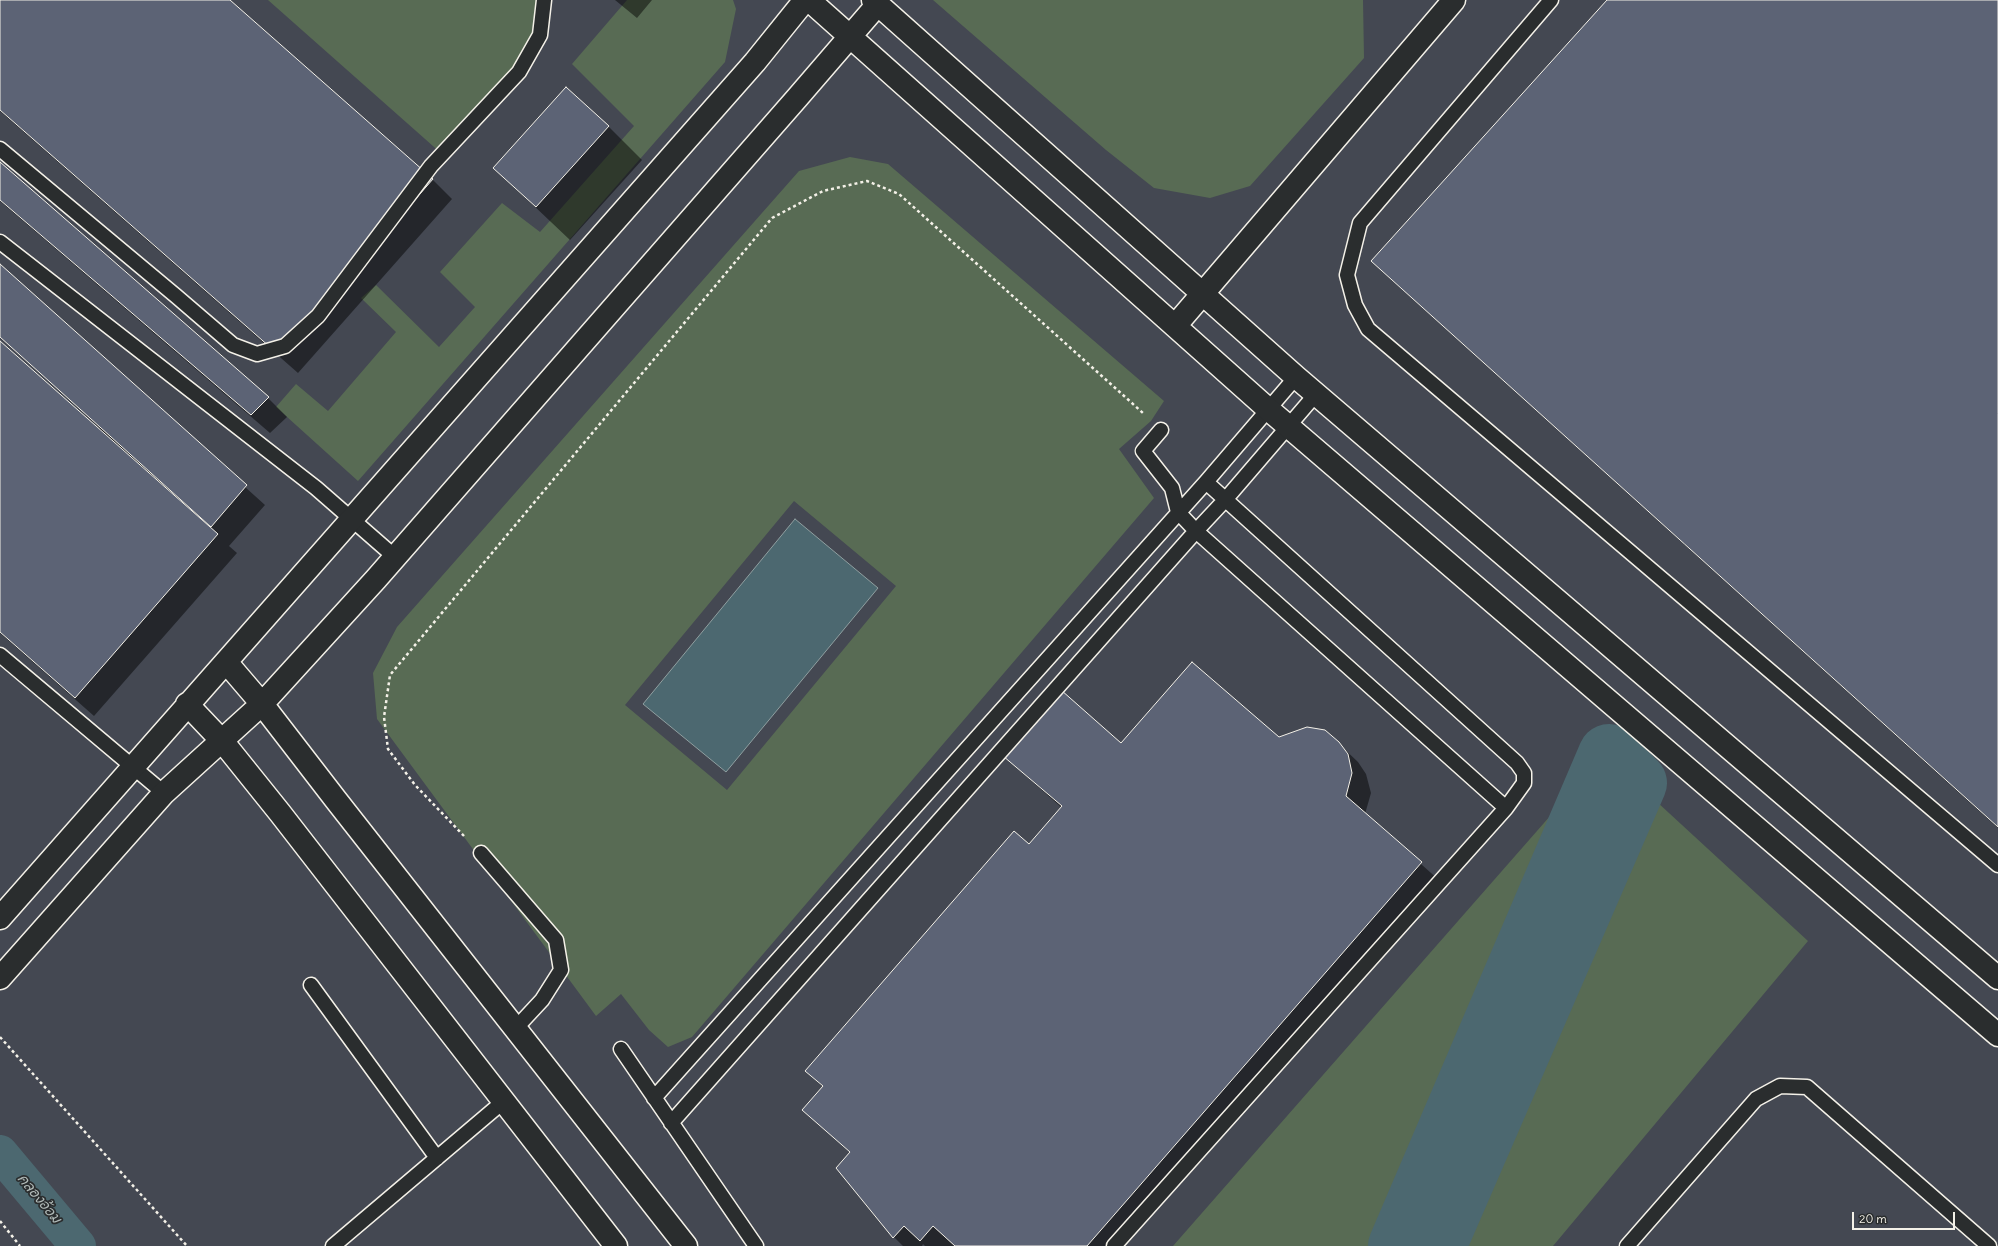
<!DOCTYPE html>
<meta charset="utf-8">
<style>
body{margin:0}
#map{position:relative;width:1998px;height:1246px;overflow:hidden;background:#393d43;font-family:Delius,sans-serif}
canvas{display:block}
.scale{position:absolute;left:1852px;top:1212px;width:103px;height:18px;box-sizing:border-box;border:2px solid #f4f1e8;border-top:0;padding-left:5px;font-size:12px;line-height:14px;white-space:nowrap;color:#f4f1e8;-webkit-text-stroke:3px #2a2d2e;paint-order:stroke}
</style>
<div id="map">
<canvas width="1998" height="1246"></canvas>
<div class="scale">20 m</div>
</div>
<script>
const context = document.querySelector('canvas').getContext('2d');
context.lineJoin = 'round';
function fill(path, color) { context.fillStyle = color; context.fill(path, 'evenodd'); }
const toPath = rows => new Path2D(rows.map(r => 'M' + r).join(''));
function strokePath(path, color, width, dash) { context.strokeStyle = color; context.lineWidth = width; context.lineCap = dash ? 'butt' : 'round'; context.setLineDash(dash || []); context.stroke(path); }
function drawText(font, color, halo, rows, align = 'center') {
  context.font = font + ' Delius,"Playpen Sans Thai",sans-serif'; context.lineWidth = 3.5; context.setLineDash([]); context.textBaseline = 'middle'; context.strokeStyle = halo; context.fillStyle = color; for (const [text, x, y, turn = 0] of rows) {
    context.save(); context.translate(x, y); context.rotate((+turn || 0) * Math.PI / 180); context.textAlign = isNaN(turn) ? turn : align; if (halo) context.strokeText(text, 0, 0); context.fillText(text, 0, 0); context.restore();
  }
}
fill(toPath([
 [0,0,1998,0,1998,1246,0,1246]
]), '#444852');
fill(toPath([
 [268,0,546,0,550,3,549,32,442,154],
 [627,0,733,0,736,9,725,62,358,481,276,407,296,384,328,411,396,332,361,298,376,285,439,347,475,307,440,272,502,203,540,232,634,126,572,64],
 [933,0,1363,0,1364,58,1250,186,1210,198,1154,188,1106,150],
 [850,157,888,164,1164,401,1151,421,1119,449,1154,498,692,1037,668,1047,649,1030,621,994,596,1016,377,719,373,673,397,627,799,171],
 [794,501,896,586,727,790,625,705],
 [1601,758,1394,1246,1173,1246],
 [1644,790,1808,941,1553,1246,1436,1246]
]), '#586b54');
const water = toPath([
 [795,519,878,588,726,772,643,704,795,519]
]);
fill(water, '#4c6870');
strokePath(water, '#8f9fa0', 1);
fill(toPath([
 [0,0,228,0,433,180,452,199,298,373,0,111],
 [615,0,652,0,637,18],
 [1608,0,1998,0,1998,828,1392,280],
 [608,126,642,160,570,240,494,168],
 [0,163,268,398,287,417,270,433,0,201],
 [0,266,265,505,229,546,237,553,94,716,0,633,0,343,99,429,100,428,0,337],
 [1279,738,1338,743,1358,762,1366,774,1371,793,1365,814,1440,881,1123,1246,925,1246,923,1244,922,1246,903,1246,894,1237,851,1153,804,1110,823,1087,807,1071,1029,845,1062,808,1004,756,1121,744]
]), '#0007');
strokePath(toPath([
 [0,1153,78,1246]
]), '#4c6870', 36);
strokePath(toPath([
 [1399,1246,1609,755,1636,783,1435,1246]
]), '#4c6870', 62);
const building = toPath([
 [0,0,230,0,433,179,279,355,0,110,0,0],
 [1607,0,1998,0,1998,827,1371,261,1607,0],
 [566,87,609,126,536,207,493,168,566,87],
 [0,162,269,397,251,415,0,200,0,162],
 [0,264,247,485,211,527,0,337,0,264],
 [0,341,218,534,75,698,0,632,0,341],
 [1192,662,1279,737,1307,727,1325,730,1339,742,1348,754,1352,773,1346,796,1422,862,1087,1246,955,1246,933,1226,920,1241,904,1226,893,1238,836,1168,850,1152,802,1110,823,1086,805,1071,1014,831,1029,844,1062,806,1003,756,1061,690,1121,743,1192,662]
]);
fill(building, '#5c6375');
strokePath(building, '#f4f1e8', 1);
const lane = toPath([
 [1551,0,1360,223,1347,275,1355,305,1368,329,1998,865],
 [0,149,176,296,233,345,257,354,285,346,318,316,431,166,519,72,540,35,544,0],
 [0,242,316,488,395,557],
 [1161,430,1143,451,1172,488,1178,512,1196,531,1506,808],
 [0,655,164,793],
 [481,853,556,940,561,970,542,1000,515,1029],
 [311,985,437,1158],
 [621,1049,756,1246],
 [654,1098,1206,482,1296,377],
 [671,1123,1196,531,1225,500,1316,394],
 [333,1246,504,1101],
 [1114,1246,1506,808,1524,783,1524,773,1517,763,1206,482],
 [1627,1246,1756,1099,1780,1086,1807,1087,1989,1246]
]);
const street = toPath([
 [809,0,1268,409,1998,1035],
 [873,0,1296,377,1998,978],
 [1175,326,1454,0],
 [227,663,262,704,336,800,686,1246],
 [187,704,223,742,280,813,616,1246],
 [0,918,755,62,805,0],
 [0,978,164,793,262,704,376,579,797,98,878,4]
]);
strokePath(lane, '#f4f1e8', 17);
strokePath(street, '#f4f1e8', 25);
strokePath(toPath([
 [464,836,415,785,388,749,384,717,390,675,772,218,823,191,867,181,899,194,1143,413],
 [0,1037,187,1246],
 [0,1221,20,1246]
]), '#f4f1e8', 2.5, [3, 3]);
strokePath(lane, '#2a2d2e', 14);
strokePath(street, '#2a2d2e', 22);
drawText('italic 14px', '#b1bab8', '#2a2d2e', [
 ["คลองอ้อม",39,1199,50]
]);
</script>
